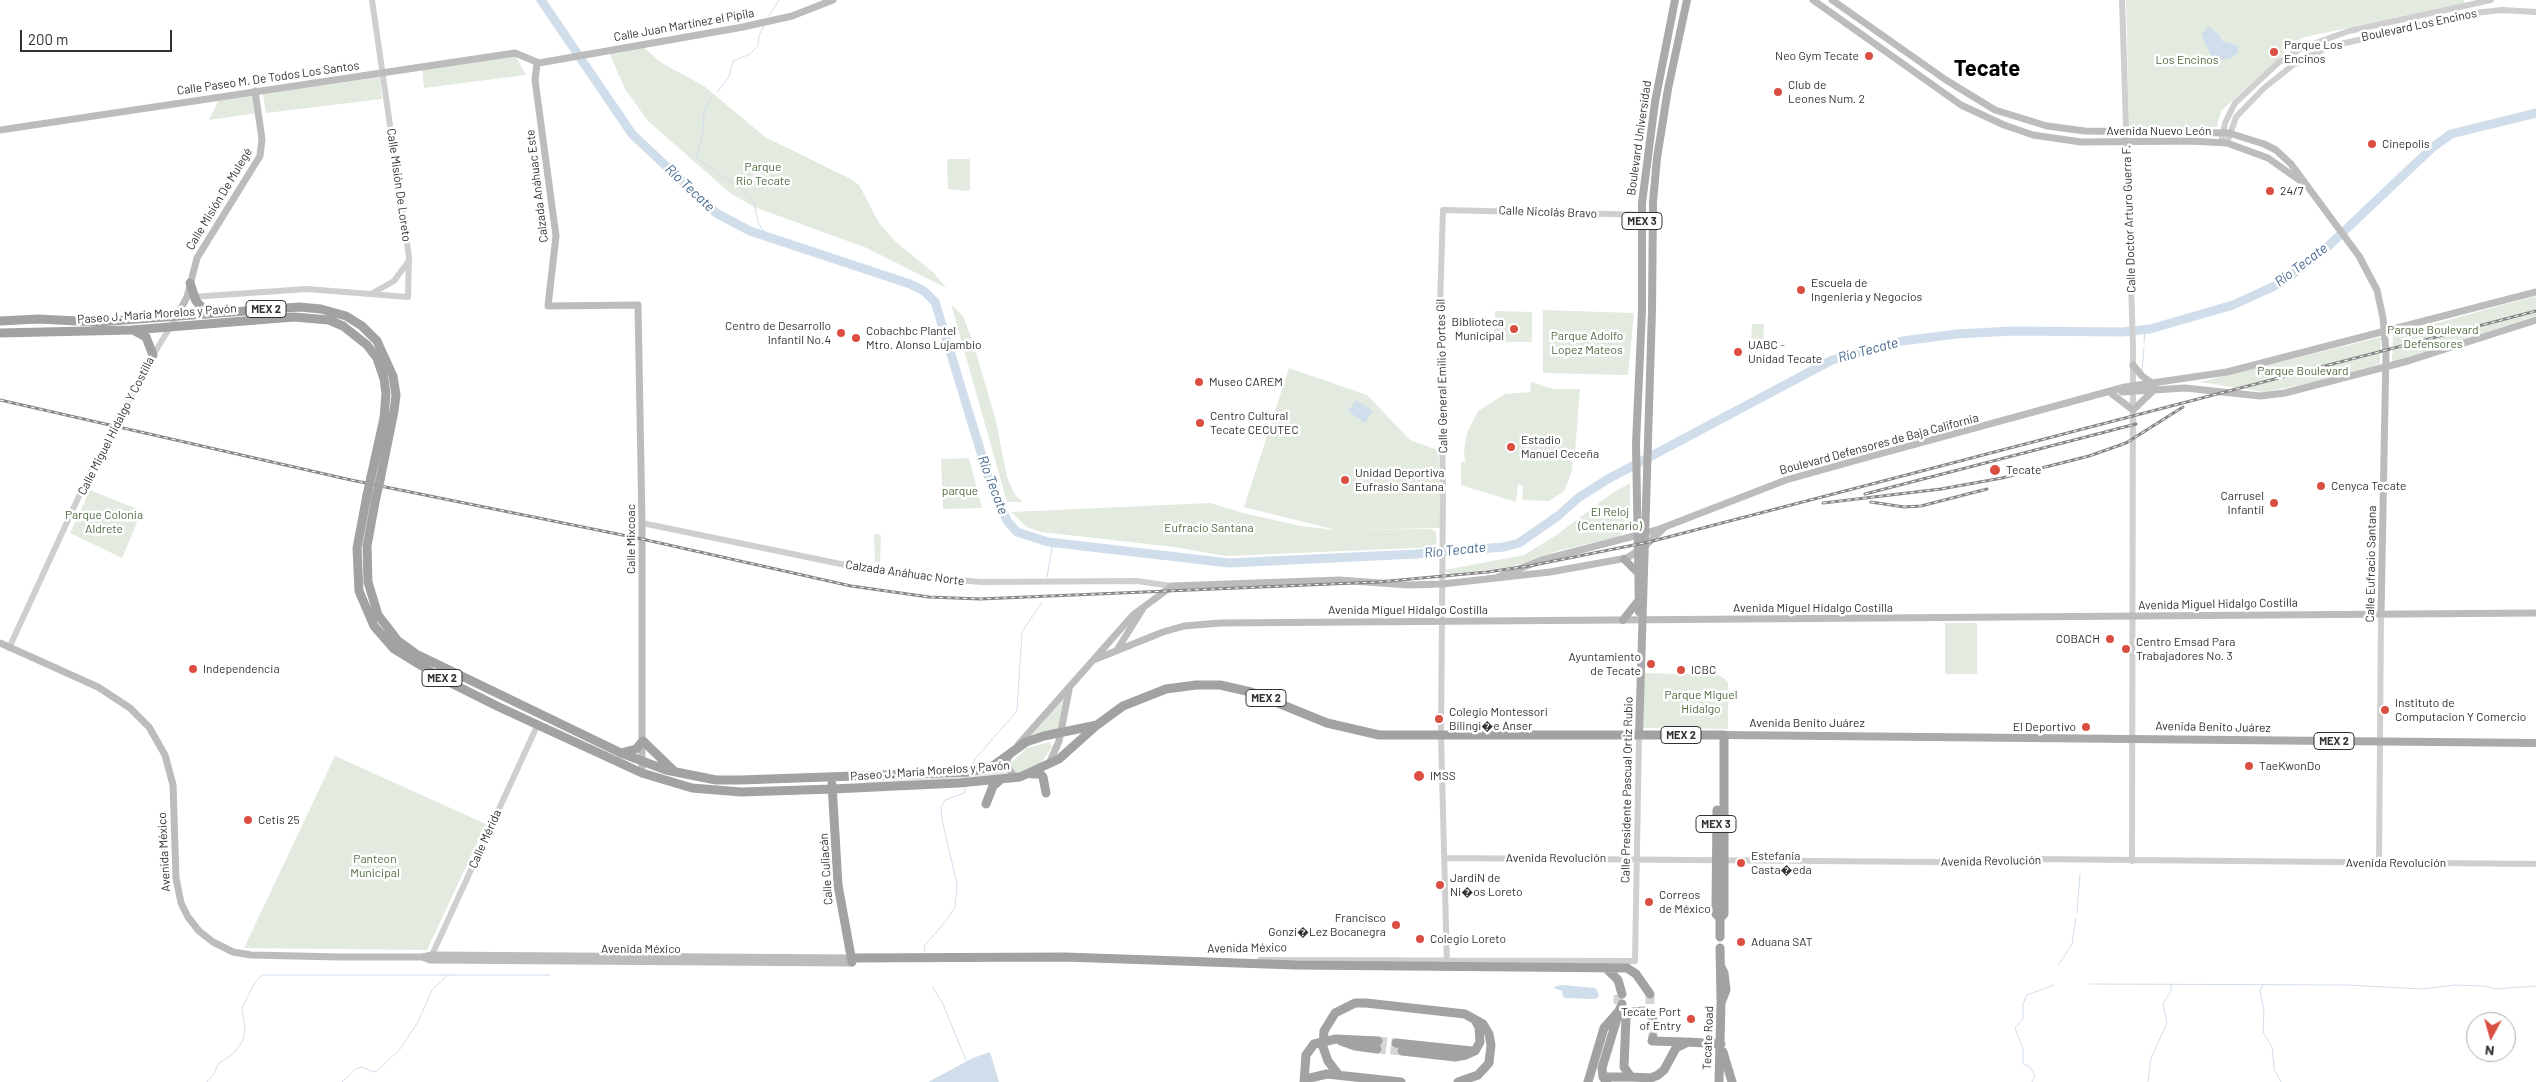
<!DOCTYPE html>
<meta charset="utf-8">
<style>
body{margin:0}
#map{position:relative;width:2536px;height:1082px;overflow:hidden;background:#fff;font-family:Barlow,sans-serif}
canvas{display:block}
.north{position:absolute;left:2466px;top:1012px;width:50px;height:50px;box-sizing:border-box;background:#fff;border:1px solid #adadad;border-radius:50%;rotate:186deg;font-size:14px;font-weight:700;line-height:20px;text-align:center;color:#323232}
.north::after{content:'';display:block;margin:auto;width:18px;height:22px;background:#db4e42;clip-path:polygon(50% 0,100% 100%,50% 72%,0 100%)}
.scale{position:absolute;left:20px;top:30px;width:152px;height:22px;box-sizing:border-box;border:2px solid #323232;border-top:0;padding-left:6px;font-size:15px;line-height:18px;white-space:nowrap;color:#323232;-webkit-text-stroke:4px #fff;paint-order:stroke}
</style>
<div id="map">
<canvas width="2536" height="1082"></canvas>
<div class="north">N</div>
<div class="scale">200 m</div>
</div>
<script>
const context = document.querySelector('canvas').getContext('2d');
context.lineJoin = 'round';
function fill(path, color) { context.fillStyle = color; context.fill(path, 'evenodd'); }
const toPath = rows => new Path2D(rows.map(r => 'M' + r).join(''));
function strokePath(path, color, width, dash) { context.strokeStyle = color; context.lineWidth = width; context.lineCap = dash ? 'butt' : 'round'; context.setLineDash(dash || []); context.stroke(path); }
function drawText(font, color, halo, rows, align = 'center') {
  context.font = font + ' Barlow,sans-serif'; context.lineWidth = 5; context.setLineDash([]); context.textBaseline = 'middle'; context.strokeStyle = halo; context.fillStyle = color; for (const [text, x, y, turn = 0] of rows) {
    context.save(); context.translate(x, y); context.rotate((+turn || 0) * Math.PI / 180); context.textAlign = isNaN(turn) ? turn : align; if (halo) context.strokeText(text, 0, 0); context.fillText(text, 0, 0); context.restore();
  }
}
fill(toPath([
 [2126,0,2464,0,2464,3,2301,38,2221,111,2217,127,2129,129],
 [640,44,660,62,704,86,765,137,851,179,859,185,879,223,895,241,934,273,946,288,867,248,754,207,730,193,648,121,625,89,608,50],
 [515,55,526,75,424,88,422,69],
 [380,77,382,99,266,113,263,94],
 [256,95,258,113,209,120,218,101],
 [947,159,970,159,970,191,948,189],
 [2536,296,2536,316,2480,334,2466,343,2392,362,2393,335],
 [951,304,963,316,972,339,996,421,1007,477,1015,495,1023,502,1007,502],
 [1543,310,1634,313,1628,375,1543,373],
 [1495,311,1532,312,1532,342,1494,342],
 [1752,324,1764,324,1763,347,1751,347],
 [2381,337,2380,364,2307,384,2264,392,2200,382],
 [1289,368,1367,395,1410,440,1438,450,1441,490,1440,528,1339,530,1431,529,1436,532,1437,547,1226,556,1174,547,1041,532,1027,527,1011,512,1210,503,1243,513,1300,526,1336,530,1244,507],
 [1531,382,1553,389,1580,389,1575,452,1558,451,1558,454,1573,455,1572,471,1564,491,1549,501,1522,500,1523,486,1518,484,1516,502,1461,485,1461,462,1465,462,1464,451,1467,433,1478,411,1505,394,1530,392],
 [969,458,982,508,943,509,941,459],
 [1630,483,1630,521,1620,536,1558,551,1512,567,1452,574,1446,572,1445,570,1524,555,1555,536,1611,494],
 [90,490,142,511,122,558,70,533],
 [874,534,881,535,880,563,875,562],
 [1945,623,1977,623,1977,674,1945,674],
 [1644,673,1718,675,1722,677,1728,682,1728,729,1642,728],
 [1064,694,1058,731,1028,740,1045,720],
 [1050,742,1052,747,1039,766,1017,774,1012,771,1011,763,1027,748],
 [335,756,486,824,427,950,244,948],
 [1003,766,1008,775,1005,777,877,784,863,782,969,776,983,775]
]), '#e3eadf');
fill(toPath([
 [2209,26,2220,36,2222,41,2238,46,2238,53,2229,59,2220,60,2212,57,2201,34],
 [1356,400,1373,411,1365,423,1348,411],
 [1562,985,1596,988,1599,995,1598,998,1593,999,1566,998,1563,997,1562,991,1554,988,1556,986],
 [990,1052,999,1082,928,1082,973,1058]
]), '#d0ddeb');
strokePath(toPath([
 [769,16,779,0],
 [717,92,729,77,733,61,750,54,758,46,759,35,764,26],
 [711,98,704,112,703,133,696,158,745,191,754,203,758,222,766,236],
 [2144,343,2145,329],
 [2142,372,2144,348],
 [1047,577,1053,542],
 [973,765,975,759,1017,711,1022,632,1042,602],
 [2077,913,2080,874],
 [925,954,924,946,946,921,955,907,956,897,957,884,942,820,941,807,945,800,964,793,966,787],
 [2059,964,2072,944,2076,918],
 [2090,984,2348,985,2422,989,2455,985,2484,986,2495,989,2536,986],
 [2263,985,2260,991,2264,1011,2263,1032,2272,1047,2274,1069,2281,1082],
 [932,986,943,1004,967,1063],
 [207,1082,214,1074,218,1064,234,1053,243,1040,245,1029,242,1008,254,984,262,975,550,975],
 [342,1082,356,1069,362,1067,374,1072,378,1070,400,1049,418,1022,432,990,449,974],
 [2032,1082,2035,1075,2029,1066,2023,1064,2023,1049,2015,1028,2023,1019,2023,1004,2027,995,2054,985],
 [2148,1082,2151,1058,2167,1023,2163,1004,2171,991,2171,985]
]), '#d0ddeb', 1);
strokePath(toPath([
 [541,0,632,134,716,213,750,231,910,284,924,291,935,302,993,492,1008,522,1017,532,1048,542,1229,563,1416,554,1504,547,1519,543,1558,516,1578,498,1608,479,1832,360,1902,341,1957,334,2013,331,2123,332,2150,329,2233,305,2281,283,2322,252,2433,147,2451,134,2536,113]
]), '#d0ddeb', 9);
strokePath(toPath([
 [1618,1004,1618,994],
 [1650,1004,1650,994],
 [1653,1037,1653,1021],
 [1378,1041,1396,1043],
 [1377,1049,1402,1051]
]), '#d6d6d6', 9, [9, 4.5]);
strokePath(toPath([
 [2122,0,2133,347,2132,861],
 [2221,143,2225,123,2235,103,2279,62,2302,48,2349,31,2491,0],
 [2227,143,2236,117,2264,88,2293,65,2328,47,2474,13,2502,10,2536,12],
 [371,294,394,281,408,262],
 [192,297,307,289,408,297,409,257,372,0],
 [642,523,865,569,921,577,981,582,1137,581,1172,586],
 [9,648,86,481,153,355,177,316],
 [1446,858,1935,862,2034,859,2536,864],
 [2379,863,2381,614],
 [431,957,538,724],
 [1260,960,1635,961,1639,735],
 [1447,966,1441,735,1443,490,1440,305,1443,210,1652,215]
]), '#cfcfcf', 6);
strokePath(toPath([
 [1813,0,1961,105,2004,125,2033,135,2081,142,2191,141,2227,143,2268,158,2299,180],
 [1832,0,1946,80,1995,110,2047,126,2085,131,2229,133,2264,144,2276,150,2291,164,2359,256,2377,290,2383,318,2386,351,2381,614],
 [537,63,535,80,556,236,548,306,638,305,642,523,642,773],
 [0,130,515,53,539,63,743,27,792,16,833,0],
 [177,316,187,297,197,258,260,156,262,139,255,91],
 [2133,365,2142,376,2152,383],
 [2122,392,2185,388,2260,396,2285,393,2408,361,2536,320],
 [2112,394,2133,410,2155,389],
 [1498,577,1542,560,1657,530,1786,480,1854,461,2125,387,2227,372,2536,292],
 [0,643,98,687,130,708,149,727,165,755,173,785,176,878,181,903,188,917,199,931,213,942,233,952,251,955,340,957,422,957,432,955,851,958],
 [1117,650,1142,610],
 [1096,659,1163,632,1184,626,1220,623,2536,613],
 [1018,745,1133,615,1172,586,1339,580,1408,585,1442,584,1550,572,1627,558,1644,547,1663,529],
 [1010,755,1007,761,1008,767,1013,775,1019,777],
 [1049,764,1059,741,1069,690],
 [422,957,430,960,852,963]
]), '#bcbcbc', 7);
strokePath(toPath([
 [1624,559,1638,573],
 [1639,612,1636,444,1642,310,1642,203,1655,102,1675,0],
 [1623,620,1638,601],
 [1639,735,1652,310,1653,202,1657,158,1668,89,1687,0],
 [1724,735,2536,743]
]), '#aaa', 8);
strokePath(toPath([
 [190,283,196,301,208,314],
 [0,321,38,319,98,322,299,307,321,309,346,316,362,326,377,341,393,376,396,395,394,411,380,480],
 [135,331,146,337,153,355],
 [0,333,132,330,294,317,329,320,343,326,367,345,377,358,384,379,386,394,384,418,371,477],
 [367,495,357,548,359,591,374,626,394,649,443,679,499,707,642,773,692,788,741,792,833,789,959,783,1020,777,1059,759,1097,725,1123,706,1166,689,1196,685,1220,685,1251,692,1327,723,1379,735,1724,735,1724,914,1720,918,1720,937],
 [376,497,367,546,368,582,378,615,398,641,416,654,503,696,621,753,666,770,716,780,740,780,971,772,993,766,1026,742,1044,736,1097,725],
 [621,753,636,749,643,741,674,771],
 [1032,774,1040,774,1043,777,1046,793],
 [832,784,838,885,852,962],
 [986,804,993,786,1000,780],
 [1717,810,1716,908,1716,914,1720,918],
 [1720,948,1721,1000],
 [851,958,1065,957,1295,965,1627,968,1636,974,1650,994],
 [1606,968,1618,980,1622,994],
 [1653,1021,1651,1014,1644,1011,1633,1012,1626,1017,1624,1067,1631,1077,1651,1078,1658,1075,1664,1070,1676,1048,1688,1042,1721,1044],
 [1653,1037,1652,1041,1685,1042],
 [1341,1041,1355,1046,1377,1049],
 [1396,1043,1472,1051],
 [1402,1051,1455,1057,1466,1055,1475,1051,1480,1042,1479,1027,1475,1020],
 [1723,1052,1732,1082],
 [1338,1074,1328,1061,1323,1047,1324,1031,1335,1013,1355,1003,1366,1003,1465,1014,1483,1024,1489,1034,1491,1045,1489,1063,1478,1075,1458,1082],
 [1603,1077,1631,1077],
 [1304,1082,1306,1055,1314,1044,1336,1039,1378,1041],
 [1308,1082,1310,1078,1327,1074,1401,1082],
 [1588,1082,1604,1028,1619,1011,1622,1004],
 [1607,1082,1603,1077,1602,1068,1619,1012],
 [1719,1082,1721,1003,1726,990,1724,973,1721,967]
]), '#a2a2a2', 9);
const rail = toPath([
 [0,400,351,480,642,539,851,586,929,597,980,599,1378,582,1487,572,1529,566,1649,542,2536,311],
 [1865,494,2136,424],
 [1871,502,1904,507,1921,506,1987,489],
 [1823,503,1941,489,2002,478,2089,456,2126,443,2183,407]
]);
strokePath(rail, '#878787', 3);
strokePath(rail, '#fff', 1, [4]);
strokePath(toPath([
 [367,495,371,477],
 [376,497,380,480]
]), '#a2a2a2', 9);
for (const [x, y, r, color] of [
 [2274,52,5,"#db4e42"],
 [1869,56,5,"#db4e42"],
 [1778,92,5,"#db4e42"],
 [2372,144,5,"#db4e42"],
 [2270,191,5,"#db4e42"],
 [1801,290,5,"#db4e42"],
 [1514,329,5,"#db4e42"],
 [841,333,5,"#db4e42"],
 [856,338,5,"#db4e42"],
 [1738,352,5,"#db4e42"],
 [1199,382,5,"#db4e42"],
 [1200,423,5,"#db4e42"],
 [1511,447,5,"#db4e42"],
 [1995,470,6,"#db4e42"],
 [1345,480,5,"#db4e42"],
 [2321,486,5,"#db4e42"],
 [2274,503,5,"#db4e42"],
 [2110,639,5,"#db4e42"],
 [2126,649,5,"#db4e42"],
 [1651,664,5,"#db4e42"],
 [193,669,5,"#db4e42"],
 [1681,670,5,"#db4e42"],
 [2385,710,5,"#db4e42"],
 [1439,719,5,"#db4e42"],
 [2086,727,5,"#db4e42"],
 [2249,766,5,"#db4e42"],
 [1419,776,6,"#db4e42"],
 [248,820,5,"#db4e42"],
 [1741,863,5,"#db4e42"],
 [1440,885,5,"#db4e42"],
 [1649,902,5,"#db4e42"],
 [1396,925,5,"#db4e42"],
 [1420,939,5,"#db4e42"],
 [1741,942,5,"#db4e42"],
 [1691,1019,5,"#db4e42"]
]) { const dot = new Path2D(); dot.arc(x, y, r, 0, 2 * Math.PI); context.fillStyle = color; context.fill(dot); strokePath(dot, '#fff', 2); }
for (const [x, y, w] of [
 [1642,221,40],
 [266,309,40],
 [442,678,40],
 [1266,698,40],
 [1681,735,40],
 [2334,741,40],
 [1716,824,40]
]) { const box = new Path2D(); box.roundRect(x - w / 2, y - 8.5, w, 17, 4); context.fillStyle = '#fff'; context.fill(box); strokePath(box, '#323232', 1); }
drawText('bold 11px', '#323232', null, [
 ["MEX 3",1642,221],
 ["MEX 2",266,309],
 ["MEX 2",442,678],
 ["MEX 2",1266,698],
 ["MEX 2",1681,735],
 ["MEX 2",2334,741],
 ["MEX 3",1716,824]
]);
drawText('12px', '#323232', '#fff', [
 ["Calle Juan Martínez el Pípila",684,25,-10],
 ["Boulevard Los Encinos",2419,25,-12],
 ["Calle Paseo M. De Todos Los Santos",268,78,-8],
 ["Avenida Nuevo León",2159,131],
 ["Boulevard Universidad",1639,138,-82],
 ["Calle Misión De Loreto",399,185,82],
 ["Calzada Anáhuac Este",537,186,-97],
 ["Calle Misión De Mulegé",219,199,-59],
 ["Calle Nicolás Bravo",1548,212,2],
 ["Calle Doctor Arturo Guerra F.",2129,219,-92],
 ["Paseo J. María Morelos y Pavón",157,314,-4],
 ["Calle General Emilio Portes Gil",1442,376,-91],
 ["Calle Miguel Hidalgo Y Costilla",116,426,-63],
 ["Boulevard Defensores de Baja California",1879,444,-15],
 ["Calle Mixcoac",631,539,-90],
 ["Calle Eufracio Santana",2371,564,-89],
 ["Calzada Anáhuac Norte",905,573,8],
 ["Avenida Miguel Hidalgo Costilla",2218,604,-1],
 ["Avenida Miguel Hidalgo Costilla",1813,608],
 ["Avenida Miguel Hidalgo Costilla",1408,610],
 ["Avenida Benito Juárez",1807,723],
 ["Avenida Benito Juárez",2213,727,1],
 ["Paseo J. María Morelos y Pavón",930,771,-4],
 ["Calle Presidente Pascual Ortiz Rubio",1627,790,-89],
 ["Calle Mérida",485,839,-66],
 ["Avenida México",164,852,-93],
 ["Avenida Revolución",1556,858],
 ["Avenida Revolución",1991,861,-1],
 ["Avenida Revolución",2396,863],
 ["Calle Culiacán",826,869,-94],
 ["Avenida México",1247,948,-1],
 ["Avenida México",641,949],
 ["Tecate Road",1708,1038,-88]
]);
drawText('12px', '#323232', '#fff', [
 ["Parque Los",2284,45],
 ["Encinos",2284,59],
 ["Neo Gym Tecate",1859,56,"right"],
 ["Club de",1788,85],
 ["Leones Num. 2",1788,99],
 ["Cinepolis",2382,144],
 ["24/7",2280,191],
 ["Escuela de",1811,283],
 ["Ingenieria y Negocios",1811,297],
 ["Biblioteca",1504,322,"right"],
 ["Municipal",1504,336,"right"],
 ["Centro de Desarrollo",831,326,"right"],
 ["Infantil No.4",831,340,"right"],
 ["Cobachbc Plantel",866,331],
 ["Mtro. Alonso Lujambio",866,345],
 ["UABC -",1748,345],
 ["Unidad Tecate",1748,359],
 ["Museo CAREM",1209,382],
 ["Centro Cultural",1210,416],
 ["Tecate CECUTEC",1210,430],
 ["Estadio",1521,440],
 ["Manuel Ceceña",1521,454],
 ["Tecate",2006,470],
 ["Unidad Deportiva",1355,473],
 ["Eufrasio Santana",1355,487],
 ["Cenyca Tecate",2331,486],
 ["Carrusel",2264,496,"right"],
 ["Infantil",2264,510,"right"],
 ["COBACH",2100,639,"right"],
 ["Centro Emsad Para",2136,642],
 ["Trabajadores No. 3",2136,656],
 ["Ayuntamiento",1641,657,"right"],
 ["de Tecate",1641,671,"right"],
 ["Independencia",203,669],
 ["ICBC",1691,670],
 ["Instituto de",2395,703],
 ["Computacion Y Comercio",2395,717],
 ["Colegio Montessori",1449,712],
 ["Bilingi�e Anser",1449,726],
 ["El Deportivo",2076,727,"right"],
 ["TaeKwonDo",2259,766],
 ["IMSS",1430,776],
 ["Cetis 25",258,820],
 ["Estefania",1751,856],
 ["Casta�eda",1751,870],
 ["JardiN de",1450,878],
 ["Ni�os Loreto",1450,892],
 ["Correos",1659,895],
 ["de México",1659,909],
 ["Francisco",1386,918,"right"],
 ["Gonzi�Lez Bocanegra",1386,932,"right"],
 ["Colegio Loreto",1430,939],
 ["Aduana SAT",1751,942],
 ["Tecate Port",1681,1012,"right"],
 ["of Entry",1681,1026,"right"]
], 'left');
drawText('12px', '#4f6c41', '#fff', [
 ["Los Encinos",2187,60],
 ["Parque",763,167],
 ["Rio Tecate",763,181],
 ["Parque Boulevard",2433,330],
 ["Defensores",2433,344],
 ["Parque Adolfo",1587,336],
 ["Lopez Mateos",1587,350],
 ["Parque Boulevard",2303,371],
 ["parque",960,491],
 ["El Reloj",1610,512],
 ["(Centenario)",1610,526],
 ["Parque Colonia",104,515],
 ["Aldrete",104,529],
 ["Eufracio Santana",1209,528],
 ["Parque Miguel",1701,695],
 ["Hidalgo",1701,709],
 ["Panteon",375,859],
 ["Municipal",375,873]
]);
drawText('italic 14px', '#446790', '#fff', [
 ["Río Tecate",690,188,43],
 ["Río Tecate",2301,265,-37],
 ["Río Tecate",1868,350,-15],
 ["Río Tecate",993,485,69],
 ["Río Tecate",1455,550,-6]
]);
drawText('bold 22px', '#000', '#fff', [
 ["Tecate",1987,69]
]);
</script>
